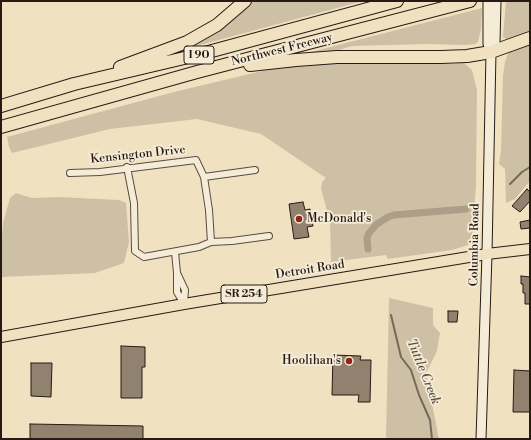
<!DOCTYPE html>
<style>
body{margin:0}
#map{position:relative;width:531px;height:440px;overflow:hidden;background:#f0e2c1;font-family:"Libre Bodoni",serif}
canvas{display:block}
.frame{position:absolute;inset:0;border:2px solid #271a15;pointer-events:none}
</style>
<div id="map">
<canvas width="531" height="440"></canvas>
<div class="frame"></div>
</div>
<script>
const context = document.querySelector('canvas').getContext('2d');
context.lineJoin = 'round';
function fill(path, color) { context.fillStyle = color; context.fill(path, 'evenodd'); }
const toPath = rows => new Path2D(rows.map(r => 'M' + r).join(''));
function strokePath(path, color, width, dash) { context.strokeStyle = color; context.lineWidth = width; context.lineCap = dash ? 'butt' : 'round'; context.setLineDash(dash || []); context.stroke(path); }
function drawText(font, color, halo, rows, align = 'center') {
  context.font = font + ' "Libre Bodoni",serif'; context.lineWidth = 3.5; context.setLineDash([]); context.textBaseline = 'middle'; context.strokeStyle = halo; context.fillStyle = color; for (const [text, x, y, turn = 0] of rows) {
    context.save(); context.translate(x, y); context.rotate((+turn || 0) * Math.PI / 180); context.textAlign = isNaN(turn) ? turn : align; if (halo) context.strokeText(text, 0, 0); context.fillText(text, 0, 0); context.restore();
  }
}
fill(toPath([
 [250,1,363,1,178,51],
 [506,1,530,1,530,34,509,41,503,37],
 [482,8,481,29,478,42,475,44,465,45,426,44,352,46,336,51,307,53],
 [530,42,530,181,515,199,506,203,505,169,499,164,501,151,503,75,505,62,508,53,512,50],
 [338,61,359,64,454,64,463,62,472,70,477,90,476,185,474,212,474,228,468,245,452,250,388,259,386,255,331,262,330,221,321,189,322,182,326,178,261,134,197,119,110,129,12,153,9,147,7,137,174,92,266,70],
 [16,193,32,198,59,197,119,200,126,203,129,242,124,263,95,273,2,277,1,274,1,253,3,223,10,198],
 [389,298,433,308,433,325,440,333,437,351,426,373,439,439,386,439]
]), '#cec0a4');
strokePath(toPath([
 [510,184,522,172,530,167],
 [391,315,401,357,411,370,419,395,430,420,432,439]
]), '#776959', 2);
strokePath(toPath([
 [368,249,367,238,369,233,377,224,388,217,394,215,466,209]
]), '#ac9e87', 7);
const building = toPath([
 [527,189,530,192,530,201,520,212,512,206,527,189],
 [303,202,305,210,310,209,313,226,307,227,309,237,294,239,289,204,303,202],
 [530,220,530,228,521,229,520,222,530,220],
 [521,276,530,277,530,304,525,304,525,293,523,293,523,284,521,284,521,276],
 [448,311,458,311,457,322,448,322,448,311],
 [121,346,145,347,145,367,142,367,142,398,121,398,121,346],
 [333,355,361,356,360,360,371,360,370,402,358,402,359,395,332,395,333,355],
 [31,363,52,363,51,397,31,396,31,363],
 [514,370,530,371,530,412,513,412,514,370],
 [30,424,143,426,143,439,30,439,30,424]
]);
fill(building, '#90826e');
strokePath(building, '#271a15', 1);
const minor = toPath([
 [127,167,134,203,135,251,144,257,199,247,211,242,232,241,269,236],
 [70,173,100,172,196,160,204,177,209,210,211,242],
 [204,177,255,170],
 [175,252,177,273,177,292,184,304,185,290,177,273]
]);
const secondary = toPath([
 [491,52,495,43,496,1],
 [481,439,487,254,491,52,488,44,488,1]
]);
const primary = toPath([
 [1,337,184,304,487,254,530,249]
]);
const motorway = toPath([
 [250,65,296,60,337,57,441,57,467,56,491,52,530,38],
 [120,67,187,42,217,25,245,1],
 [1,106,74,84,197,55,397,1],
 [1,127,197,72,470,1]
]);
strokePath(minor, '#594c40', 8);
strokePath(secondary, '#271a15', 11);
strokePath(primary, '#271a15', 12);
strokePath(motorway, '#271a15', 14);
strokePath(minor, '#f5ecd7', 6);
strokePath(secondary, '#f5ecd7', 9);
strokePath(primary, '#f0e2c1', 10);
strokePath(motorway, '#f0e2c1', 12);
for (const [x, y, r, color] of [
 [299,219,4,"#8f2418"],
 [349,361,4,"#8f2418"]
]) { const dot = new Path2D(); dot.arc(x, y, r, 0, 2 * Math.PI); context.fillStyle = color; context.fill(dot); strokePath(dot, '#f5ecd7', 1.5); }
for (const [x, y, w] of [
 [199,55,30],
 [244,294,46]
]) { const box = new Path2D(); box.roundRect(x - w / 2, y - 9, w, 18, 3); context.fillStyle = '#f5ecd7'; context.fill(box); strokePath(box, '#271a15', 1); }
drawText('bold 11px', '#271a15', null, [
 ["I 90",199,55],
 ["SR 254",244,294]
]);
drawText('12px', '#271a15', '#f5ecd7', [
 ["Northwest Freeway",282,50,-14],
 ["Kensington Drive",138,155,-6],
 ["Columbia Road",475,245,-89],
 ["Detroit Road",310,270,-9]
]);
drawText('12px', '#271a15', '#f5ecd7', [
 ["McDonald's",307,219],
 ["Hoolihan's",341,361,"right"]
], 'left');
drawText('italic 13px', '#5c4f43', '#f5ecd7', [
 ["Tuttle Creek",423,372,68]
]);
</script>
